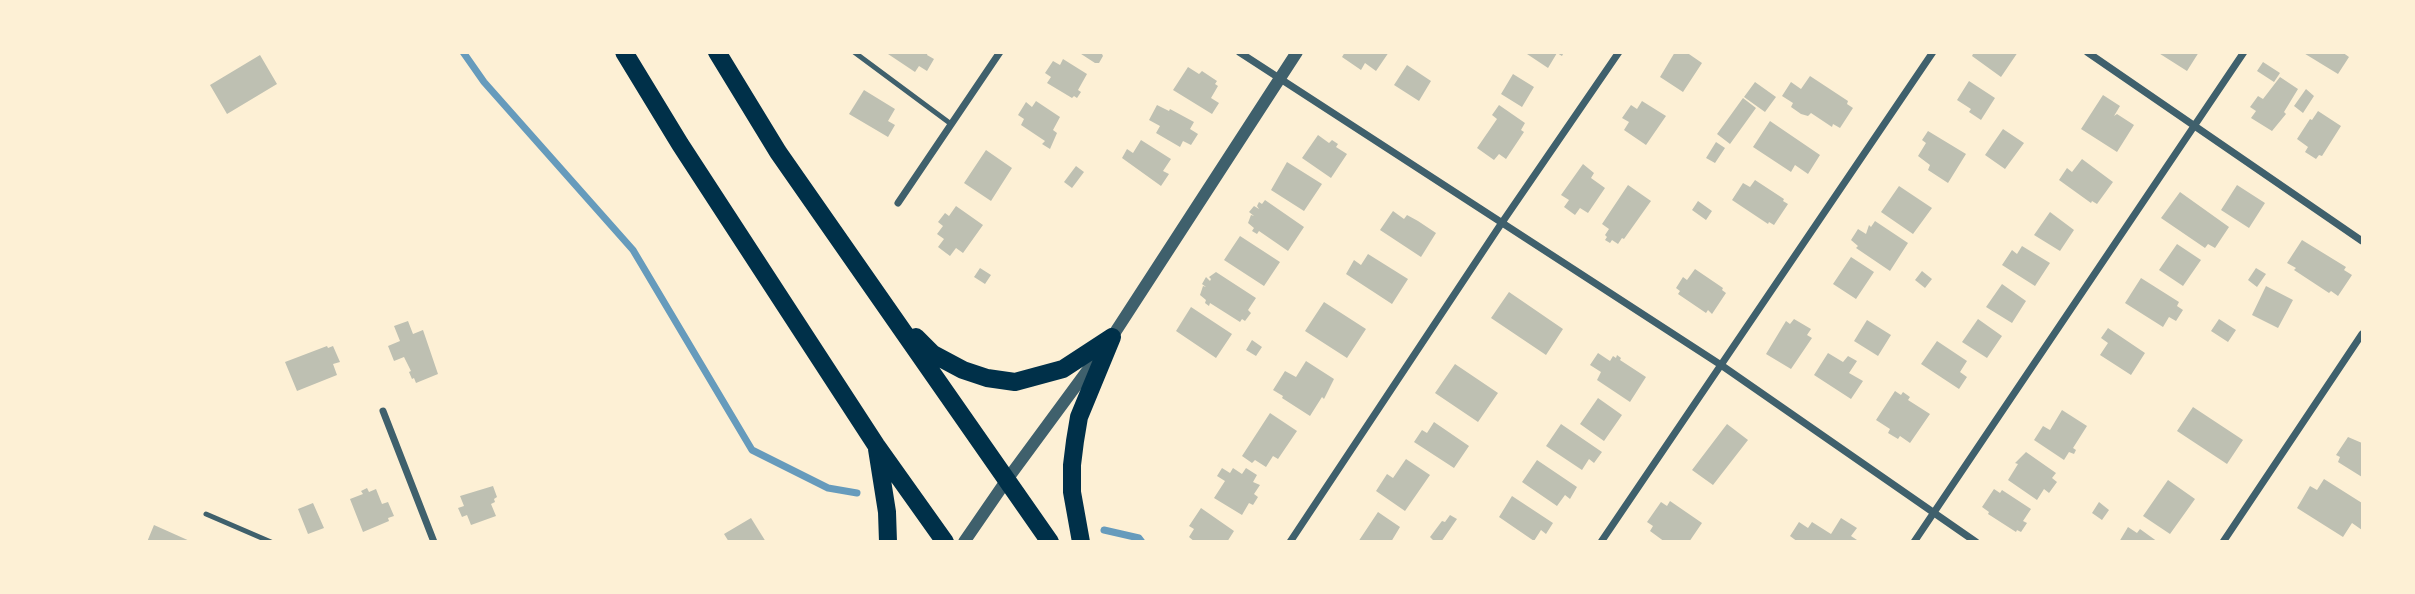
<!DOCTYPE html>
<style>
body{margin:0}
#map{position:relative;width:2415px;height:594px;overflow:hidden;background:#fdf0d5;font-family:"Archivo Narrow",sans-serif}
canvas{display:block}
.frame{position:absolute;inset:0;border:54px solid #fdf0d5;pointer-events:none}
</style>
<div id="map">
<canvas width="2415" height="594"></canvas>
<div class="frame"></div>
</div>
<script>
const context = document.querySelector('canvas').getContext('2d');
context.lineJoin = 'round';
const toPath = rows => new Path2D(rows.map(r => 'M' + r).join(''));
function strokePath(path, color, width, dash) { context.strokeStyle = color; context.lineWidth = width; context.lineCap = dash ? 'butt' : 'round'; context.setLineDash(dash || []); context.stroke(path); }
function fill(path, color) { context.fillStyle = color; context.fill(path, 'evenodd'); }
strokePath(toPath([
 [463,52,484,82,633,250,752,450,828,488,857,493],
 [1104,530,1139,538,1142,542]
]), '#669bbc', 7);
fill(toPath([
 [885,52,928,52,927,55,934,59,927,71,919,66,915,72],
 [1078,52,1101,52,1103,56,1099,63,1095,63],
 [1345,52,1389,52,1376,71,1365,63,1361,70,1342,57],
 [1524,52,1564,52,1562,56,1557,53,1548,68],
 [1675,52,1686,52,1702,63,1683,92,1660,77],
 [1974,52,2018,52,2001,77,1972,56],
 [2157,52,2199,52,2187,71],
 [2302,52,2342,52,2349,57,2338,74],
 [260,55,277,84,227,114,210,85],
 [1063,59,1087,74,1078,90,1081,92,1077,98,1074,96,1072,98,1047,83,1051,77,1045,73,1053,61,1060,65],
 [2263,62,2280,73,2274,82,2257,71],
 [1407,65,1431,81,1419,101,1394,85],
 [1188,67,1199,74,1202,71,1217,81,1215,84,1218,86,1211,98,1219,103,1212,114,1173,90],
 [1513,74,1534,87,1522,107,1501,94],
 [1810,76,1848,101,1847,104,1853,108,1840,128,1833,124,1832,127,1811,113,1808,116,1801,114,1791,107,1793,103,1782,96,1791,82,1801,89],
 [2280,77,2298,89,2284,112,2286,114,2272,131,2251,118,2256,111,2250,107,2258,96,2263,99],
 [1969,81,1995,98,1981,120,1969,112,1971,109,1957,100],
 [1755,82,1776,97,1765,112,1744,97],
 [2306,89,2314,96,2303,113,2294,106],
 [864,90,895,109,888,121,895,125,888,137,849,114],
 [2103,95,2120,106,2114,116,2117,114,2134,125,2117,152,2081,129],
 [1743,98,1756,108,1730,144,1717,134],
 [1036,101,1060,117,1053,130,1057,133,1050,149,1042,144,1045,141,1021,125,1024,119,1018,115,1026,102,1032,107],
 [1642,101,1666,116,1646,145,1624,130,1629,122,1622,118,1631,105,1637,109],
 [1157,105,1169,111,1170,109,1194,122,1190,129,1198,134,1191,145,1183,141,1180,147,1156,133,1160,126,1149,120],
 [1499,105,1525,123,1521,130,1524,132,1506,159,1499,154,1494,160,1477,148,1497,119,1492,115],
 [2318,111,2341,126,2322,156,2319,155,2316,159,2305,152,2308,147,2297,139,2310,119,2312,120],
 [1770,121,1820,155,1808,174,1795,165,1791,172,1753,147],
 [2003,129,2024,143,2005,169,1985,155],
 [1928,131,1966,154,1948,183,1928,170,1930,165,1918,156,1926,143,1922,140],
 [1318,135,1329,143,1332,140,1338,144,1336,147,1347,154,1331,178,1302,158],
 [1141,140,1171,159,1163,171,1169,174,1161,186,1122,158,1127,149,1133,153],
 [1716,142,1725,148,1715,163,1706,158],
 [986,150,1012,168,991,201,964,183],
 [2082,159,2113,182,2097,204,2092,201,2091,203,2059,180,2067,168,2072,172],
 [1287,162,1322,184,1304,211,1271,190],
 [1583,164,1594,173,1591,178,1605,188,1588,213,1580,208,1575,215,1564,207,1569,200,1561,195],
 [1076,166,1084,172,1072,188,1064,182],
 [1755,180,1784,199,1783,201,1788,204,1774,225,1769,222,1768,224,1732,200,1743,183,1750,187],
 [1628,185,1651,201,1624,239,1622,238,1618,244,1612,240,1610,243,1605,240,1607,237,1605,235,1609,229,1602,224],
 [2237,185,2265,203,2249,228,2221,210],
 [1899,186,1932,208,1913,234,1881,212],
 [2180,192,2229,227,2215,248,2208,244,2205,248,2161,218],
 [1265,200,1304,227,1288,251,1259,231,1257,234,1252,231,1254,228,1248,223,1251,215,1254,216,1249,212,1254,206,1259,209,1257,206,1259,202,1262,204],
 [1698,201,1712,211,1706,220,1692,210],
 [956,206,983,225,963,253,956,248,950,256,938,247,944,239,937,234,943,226,938,222,945,213,949,216],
 [1393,211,1404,219,1407,215,1418,221,1436,233,1421,257,1380,230],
 [2050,212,2074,230,2060,251,2034,235],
 [1875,221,1908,243,1890,271,1856,248,1858,246,1851,240,1858,229,1866,234,1869,225,1871,227],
 [1240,236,1280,262,1264,286,1224,260],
 [2302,240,2346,267,2344,270,2352,275,2338,296,2331,291,2329,293,2294,270,2296,268,2287,263],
 [2177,244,2201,260,2183,286,2159,270],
 [2022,246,2050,263,2035,286,2002,265,2012,250,2017,254],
 [1368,254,1408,279,1392,304,1346,274,1354,260,1361,265],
 [1851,257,1874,272,1856,299,1833,284],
 [980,268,991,275,985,284,974,277],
 [2256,268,2266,274,2257,287,2248,280],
 [1695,269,1723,288,1722,290,1726,293,1712,314,1708,310,1706,313,1678,294,1680,291,1676,288,1683,277,1687,280],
 [1922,271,1932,279,1925,288,1915,280],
 [1216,272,1256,298,1248,310,1251,313,1245,321,1242,319,1240,322,1210,303,1209,306,1205,303,1206,300,1200,295,1203,286,1206,287,1202,284,1206,277,1210,281,1211,279,1209,277],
 [2141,278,2179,302,2177,306,2183,310,2176,321,2169,317,2163,327,2125,303],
 [2002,284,2026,301,2012,323,1986,307],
 [2266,286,2293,300,2278,328,2252,315],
 [1509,292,1563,329,1546,355,1491,318],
 [1324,302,1366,329,1347,358,1305,331],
 [1191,307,1232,334,1216,358,1176,331],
 [1794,319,1811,329,1807,335,1812,338,1791,369,1766,354,1786,321,1790,324],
 [1978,319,2002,336,1987,358,1962,342],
 [2219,319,2236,330,2228,342,2211,331],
 [1867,320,1891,335,1878,356,1854,341],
 [408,321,413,334,423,330,438,374,416,383,414,378,412,379,409,372,411,371,404,357,394,361,388,346,400,341,394,326],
 [2108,328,2145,353,2131,375,2100,355,2108,343,2101,338],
 [1252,340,1262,347,1256,356,1246,350],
 [1937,341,1967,361,1960,372,1967,377,1959,389,1921,364],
 [327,346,328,348,333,346,340,362,333,364,337,375,297,391,285,362],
 [1598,353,1610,361,1613,356,1616,358,1617,355,1621,358,1620,360,1646,377,1630,402,1597,380,1601,372,1590,365],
 [1828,353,1843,362,1848,356,1857,361,1849,373,1863,381,1851,399,1814,375],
 [1306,361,1334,379,1324,399,1322,397,1310,416,1282,398,1283,396,1273,390,1285,371,1296,377],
 [1455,364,1498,393,1478,422,1435,393],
 [1895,391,1901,395,1903,392,1910,397,1908,400,1930,414,1910,443,1900,436,1898,439,1888,433,1890,429,1876,420],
 [1598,398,1622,415,1604,441,1580,424],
 [2193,407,2243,440,2227,464,2177,431],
 [2062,410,2087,426,2073,448,2076,450,2074,454,2069,452,2064,460,2034,440,2043,426,2050,430],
 [1270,413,1297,431,1278,459,1273,456,1266,467,1255,460,1252,463,1242,456],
 [1434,422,1469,446,1454,468,1414,442,1422,430,1427,433],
 [1561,424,1602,452,1594,463,1589,459,1582,470,1546,446],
 [1727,424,1748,440,1713,485,1692,470],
 [2348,437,2362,443,2362,477,2338,462,2340,457,2336,455],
 [2026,452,2056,473,2052,478,2057,482,2049,493,2044,489,2037,500,2008,480,2018,464,2015,463],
 [1406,459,1430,475,1405,511,1376,491,1387,474,1393,478],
 [1537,460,1577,487,1570,499,1565,495,1557,506,1522,482],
 [1222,468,1230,473,1233,468,1242,474,1246,468,1257,475,1253,482,1260,485,1254,494,1258,497,1253,505,1249,503,1242,515,1214,498,1225,481,1217,476],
 [2324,479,2362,503,2362,530,2352,523,2343,537,2297,508,2310,486,2317,490],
 [2168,480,2195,499,2170,534,2143,516],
 [493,486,497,497,494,499,495,502,491,504,496,516,471,525,467,515,462,517,458,508,464,506,460,496],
 [367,488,369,492,376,489,382,504,388,502,394,516,388,518,389,521,363,532,350,499,363,494,361,491],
 [1994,489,2000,493,2002,490,2031,509,2023,521,2027,523,2021,532,2017,530,2016,532,1988,514,1989,512,1982,507],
 [1512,496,1553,523,1546,534,1541,530,1534,541,1499,517],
 [1670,501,1702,523,1689,542,1665,542,1650,531,1653,526,1647,522,1661,502,1667,506],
 [2099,502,2109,510,2102,520,2092,513],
 [313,503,324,528,308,534,298,509],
 [1201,508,1234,531,1227,542,1195,542,1189,537,1194,529,1189,526],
 [1378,512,1400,527,1391,542,1358,542],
 [1450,515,1457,519,1441,542,1435,542,1430,537,1442,521,1445,522],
 [751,518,766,542,729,542,724,534],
 [1841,518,1857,528,1851,536,1860,542,1798,542,1790,536,1799,522,1808,528,1812,522,1831,534],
 [154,525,192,542,147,542],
 [2128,527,2137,533,2140,529,2158,542,2119,542]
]), '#bec0b2');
strokePath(toPath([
 [854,52,951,124],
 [206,514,271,542]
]), '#3f606c', 5);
strokePath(toPath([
 [1239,52,1721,365,1976,542],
 [2087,52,2362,241],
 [898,203,1000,52],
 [383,411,434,542],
 [1290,542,1501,224,1619,52],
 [1601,542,1933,52],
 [1914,542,2244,52],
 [2223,542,2362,334]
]), '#3f606c', 7);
strokePath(toPath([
 [964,542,1006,481,1112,337,1297,52]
]), '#3f606c', 12);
strokePath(toPath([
 [624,52,680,144,876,445,945,542],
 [717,52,778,152,1050,542],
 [916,337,933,354,963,370,987,378,1015,382,1063,369,1112,337],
 [877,449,887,512,888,542],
 [1081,542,1072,492,1072,465,1075,441,1079,417,1112,337]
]), '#003049', 18);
</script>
